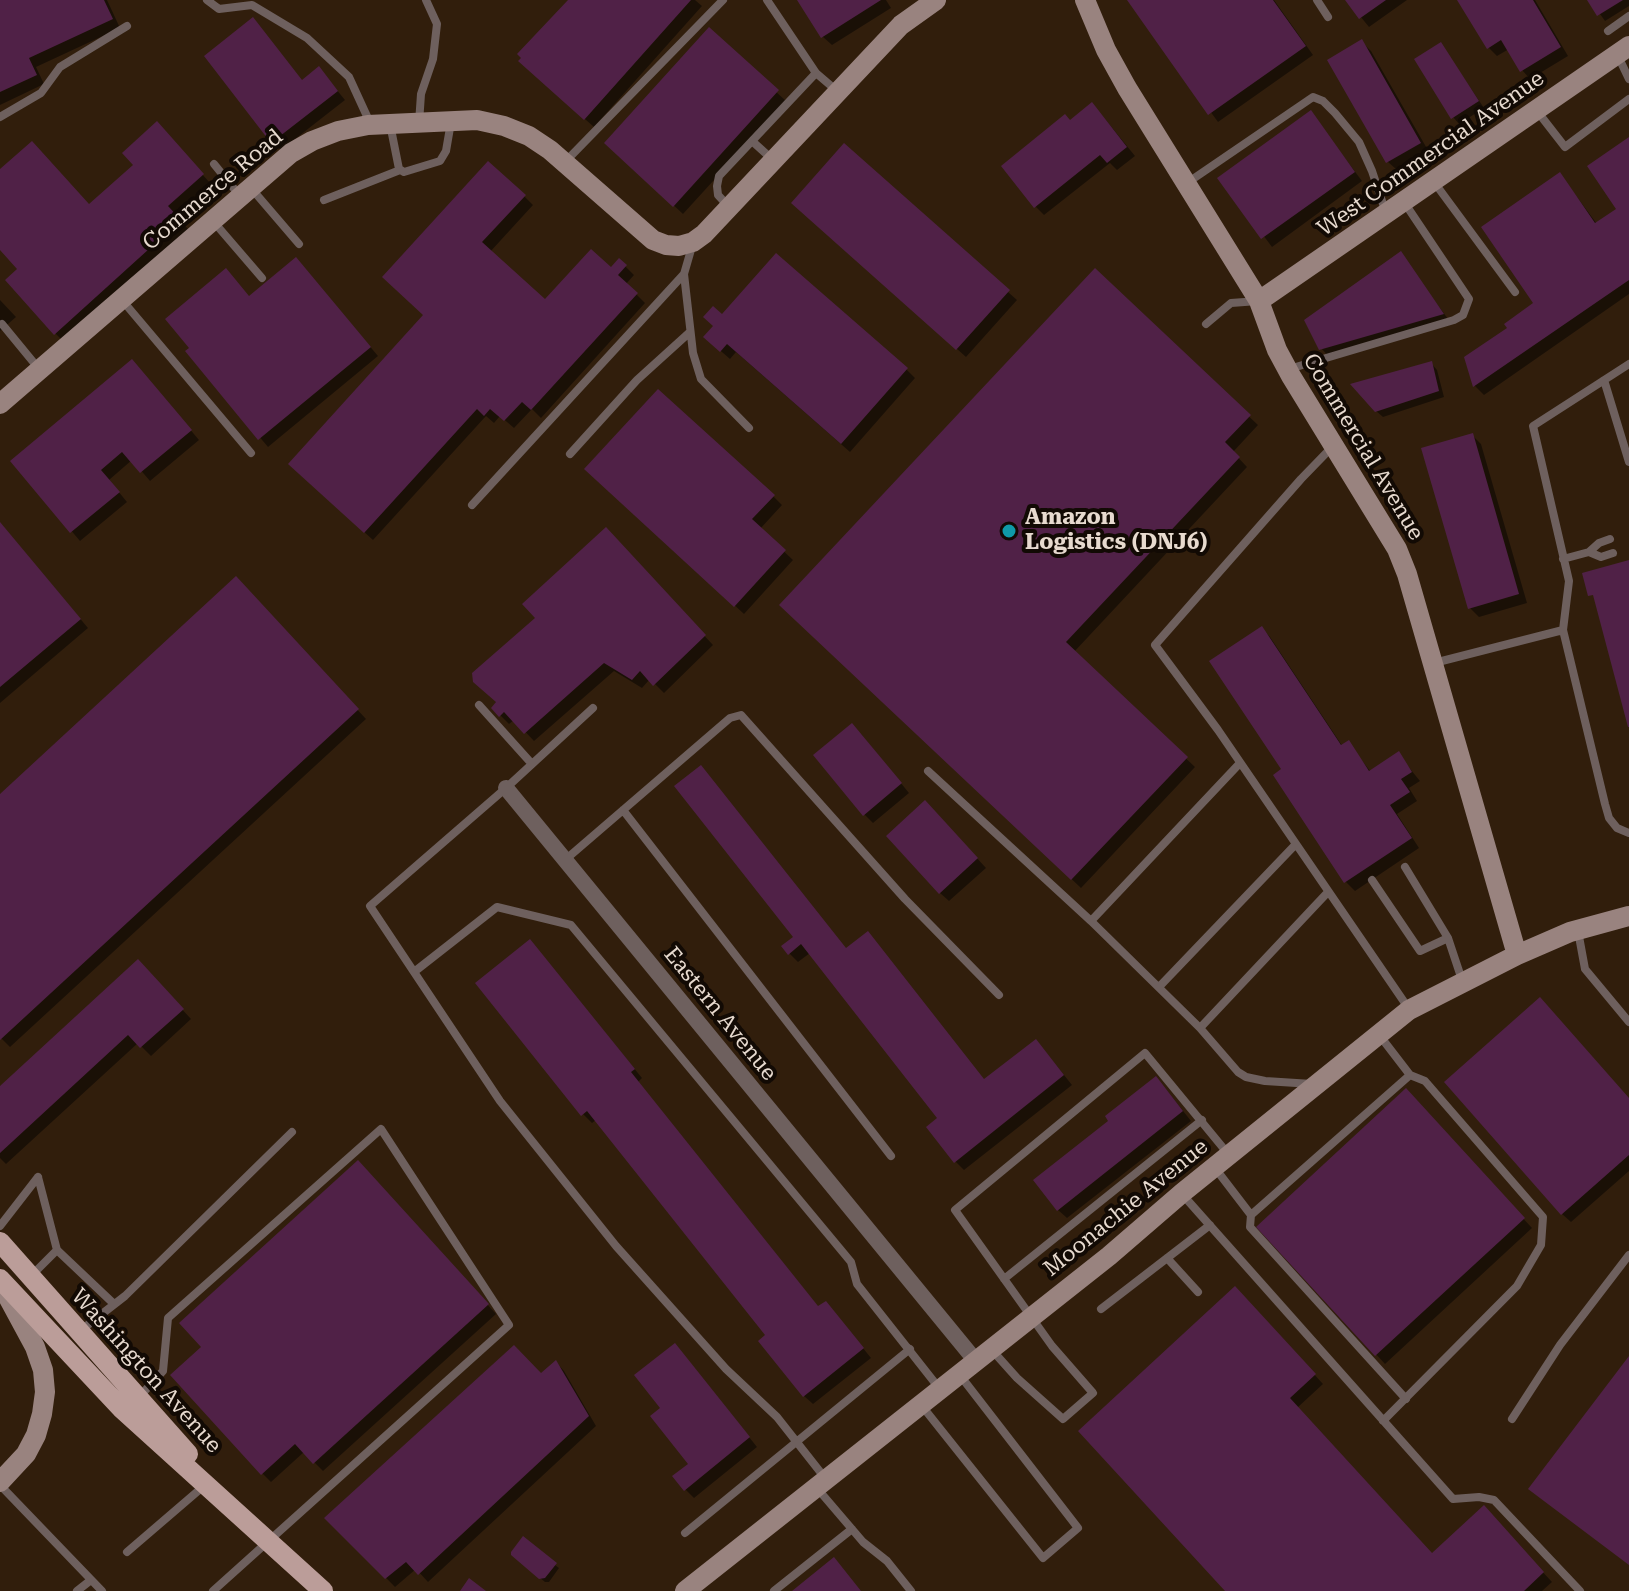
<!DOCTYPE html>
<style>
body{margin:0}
canvas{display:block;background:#311e0c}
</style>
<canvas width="1629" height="1591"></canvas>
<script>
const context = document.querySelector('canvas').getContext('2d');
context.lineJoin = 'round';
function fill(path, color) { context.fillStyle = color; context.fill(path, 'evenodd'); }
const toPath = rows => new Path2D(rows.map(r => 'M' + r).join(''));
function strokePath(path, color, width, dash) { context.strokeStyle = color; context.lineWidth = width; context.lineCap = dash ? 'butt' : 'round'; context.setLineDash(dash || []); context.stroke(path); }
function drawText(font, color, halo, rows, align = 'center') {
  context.font = font + ' "Roboto Serif",serif'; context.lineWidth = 8; context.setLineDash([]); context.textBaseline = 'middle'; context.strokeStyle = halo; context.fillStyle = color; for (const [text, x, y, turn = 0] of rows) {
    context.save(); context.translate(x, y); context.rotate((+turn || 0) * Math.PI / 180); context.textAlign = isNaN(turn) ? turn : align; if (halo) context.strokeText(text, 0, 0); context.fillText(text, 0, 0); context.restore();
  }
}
fill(toPath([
 [4,0,107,0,120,28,36,67,44,84,0,105,0,2],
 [571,0,695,0,702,6,594,127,529,70],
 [800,0,886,0,891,8,832,45,823,37],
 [1129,0,1274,0,1313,55,1218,122],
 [1347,0,1407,0,1369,27],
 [1460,0,1535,0,1568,56,1530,79,1522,70,1509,49,1497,56,1488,47],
 [1590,0,1629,0,1629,6,1605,21],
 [709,30,786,101,683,214,615,151],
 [1362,42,1371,51,1429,152,1397,170,1388,162],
 [1441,44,1484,108,1459,124,1453,117],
 [327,78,345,100,281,150,272,141,303,82],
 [1311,113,1362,181,1272,247,1220,178],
 [1101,114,1135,156,1117,170,1110,163,1044,215,1036,207,1071,122],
 [165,133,211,184,176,216,189,230,64,342,55,333,19,269,0,247,0,172,89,206,136,165],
 [1629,140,1629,294,1484,395,1475,386,1467,358,1510,329,1536,304,1560,174,1597,224,1619,209],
 [524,196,533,205,490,252,545,302,611,270,625,266,634,275,626,284,645,303,541,418,532,409,514,428,500,416,494,423,486,416,373,540,299,473,426,315,394,286],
 [803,212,1008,292,1017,300,966,357],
 [1400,254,1451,323,1330,358,1321,348],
 [304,268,378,356,268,447,188,352,250,298],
 [1095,271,1258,425,1233,452,1247,467,1074,652,1195,767,1081,888,782,605],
 [0,300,16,317,0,331],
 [723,317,906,369,915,378,850,452,736,352,730,359,715,346],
 [1431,363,1437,370,1444,397,1383,417,1376,411],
 [140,370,199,440,150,481,132,460,109,480,127,502,80,541,12,461],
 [1472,435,1481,444,1527,603,1479,617,1470,608],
 [596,478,773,496,782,505,760,529,793,560,744,614],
 [0,523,88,628,0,703],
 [614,539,713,645,664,693,650,679,642,688,614,671,534,741,514,720,509,724,493,708,538,618],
 [245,588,366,719,10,1047,0,1037,0,797],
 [1262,628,1270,637,1343,747,1348,743,1371,772,1398,754,1420,781,1409,788,1417,801,1397,814,1419,848,1355,891,1346,882,1275,775,1284,770],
 [861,734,909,793,873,823,864,814],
 [934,811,986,868,949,901,940,893],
 [796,937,847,950,985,1081,1044,1050,1072,1085,964,1170,955,1161,940,1118,810,953,798,962,789,953],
 [530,941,642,1078,638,1082,819,1308,834,1312,871,1358,813,1404,804,1396,768,1335,596,1120,592,1123,583,1114],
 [147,971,191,1019,151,1056,138,1043,6,1164,0,1158,0,1089],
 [1165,1088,1191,1121,1067,1218,1058,1210],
 [1629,1099,1629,1171,1571,1222,1562,1214],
 [1414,1100,1532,1228,1385,1364,1259,1227],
 [367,1172,496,1314,323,1471,304,1452,271,1482,262,1473,203,1348],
 [1244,1297,1323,1384,1297,1408,1432,1556,1492,1517,1552,1582,1542,1591,1227,1591],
 [683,1354,757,1447,694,1498,685,1489,691,1464,663,1408],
 [556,1362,564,1371,596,1426,428,1582,416,1569,395,1587,327,1518,541,1376],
 [517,1559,555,1565,559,1568,549,1582,545,1582]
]), '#0007');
fill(toPath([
 [0,0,104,0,113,19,29,58,37,75,0,92],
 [568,0,691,0,584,120,518,61,521,58,517,54],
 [797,0,881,0,821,38],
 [1127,0,1273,0,1306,46,1208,115],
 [1345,0,1386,0,1359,19],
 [1457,0,1533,0,1561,47,1520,72,1501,40,1487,49],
 [1587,0,1623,0,1597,16],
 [253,17,302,80,319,66,338,91,271,143,204,56],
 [709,27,779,90,673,207,604,143],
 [1362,39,1421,143,1386,163,1327,60],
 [1441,42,1479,101,1451,119,1414,59],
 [1092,102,1127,147,1107,163,1100,155,1034,208,1001,166,1065,114,1070,120],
 [1311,110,1355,172,1261,239,1217,178],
 [157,121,204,174,168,206,181,220,54,335,5,280,17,269,0,250,0,169,32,141,89,204,133,165,122,153],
 [1629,137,1629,280,1473,387,1464,357,1507,328,1504,324,1533,303,1481,227,1560,172,1595,223,1616,209,1587,166],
 [844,143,1010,290,956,350,791,203],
 [488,161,526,195,482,242,545,299,591,249,611,267,619,258,627,265,618,275,638,293,531,410,522,402,504,421,490,409,484,416,477,409,364,533,288,464,423,315,382,277],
 [1401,251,1444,314,1319,350,1304,320],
 [776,253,908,368,841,444,727,344,720,352,703,337,713,326,703,317,713,306,722,314],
 [296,257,371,347,258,440,185,351,189,348,165,319,226,268,249,296],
 [1095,268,1251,415,1225,442,1240,457,1066,642,1188,757,1071,880,779,605],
 [132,359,192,430,140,473,122,452,101,470,120,492,70,533,10,461],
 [1432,361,1439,391,1375,412,1350,384],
 [658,389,775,495,752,519,786,550,734,607,584,469],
 [1473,433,1519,594,1468,609,1421,448],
 [0,522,81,619,0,687],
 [606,527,706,635,653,686,640,671,632,680,604,663,524,734,504,712,499,717,491,708,496,702,473,682,472,673,535,618,522,604],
 [1629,560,1629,727,1628,727,1593,595,1588,596,1582,573],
 [236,576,359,709,0,1040,0,794],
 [1262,626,1341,745,1349,740,1369,771,1399,751,1412,772,1401,779,1410,792,1390,805,1412,838,1344,883,1273,775,1281,769,1209,661],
 [852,723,902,783,863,816,813,755],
 [701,765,846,948,868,931,984,1079,1036,1039,1064,1075,954,1163,926,1127,937,1118,801,944,788,955,781,946,793,937,674,786],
 [925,800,978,858,939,894,886,836],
 [530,939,635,1069,631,1072,818,1306,826,1301,864,1348,803,1397,758,1341,765,1335,587,1111,581,1116,475,983],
 [138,959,184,1009,140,1048,128,1035,0,1153,0,1086],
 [1540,997,1629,1098,1629,1155,1561,1215,1444,1082],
 [1156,1076,1183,1111,1057,1211,1033,1180,1108,1121,1105,1116],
 [1406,1088,1525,1218,1375,1356,1256,1227],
 [358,1160,489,1304,313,1464,295,1444,261,1475,170,1375,201,1347,179,1323],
 [1235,1286,1316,1374,1290,1398,1432,1553,1484,1505,1544,1572,1524,1591,1225,1591,1078,1431],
 [675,1343,750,1437,684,1491,672,1476,688,1464,650,1416,660,1408,634,1375],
 [514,1345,541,1373,556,1360,589,1416,418,1575,406,1562,385,1579,324,1518],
 [1629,1356,1629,1565,1528,1489],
 [523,1536,557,1563,545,1578,539,1579,511,1555,511,1552],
 [834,1557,861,1591,792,1591],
 [469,1578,486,1591,460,1591]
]), '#502147');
strokePath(toPath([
 [207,0,219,9,252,5,307,38,349,77,371,125],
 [767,0,816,73,837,91],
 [1317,0,1328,17],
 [1608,31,1629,16],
 [1617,54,1629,79],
 [1537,111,1565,147,1629,99],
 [0,117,41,93,60,67,127,26],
 [419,123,421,94,433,59,437,24,426,0],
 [390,124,399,169,404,172,440,161,446,151,451,122],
 [752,141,773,160],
 [565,162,723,0],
 [214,164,240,196],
 [1434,182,1515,292],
 [1187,183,1313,97,1323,101,1335,113,1359,142,1372,171,1386,213],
 [251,188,299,244],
 [324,200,400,170],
 [729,207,718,195,717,186,719,176,816,73],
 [213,221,262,278],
 [684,274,693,353,701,379,749,428],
 [122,300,251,453],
 [2,324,39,369],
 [1206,324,1231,303,1258,301],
 [1289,369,1454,320,1463,315,1469,299,1404,202],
 [1604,380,1629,462],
 [1333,446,1301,479,1155,645,1218,730,1409,1009],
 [570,454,637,380,690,332],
 [472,505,684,274,693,243],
 [1610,539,1599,543,1589,552,1601,557,1613,553],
 [1563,559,1589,552],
 [1563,630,1569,581,1533,426,1629,364],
 [1434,663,1563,630,1605,804,1609,818,1617,828,1629,833],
 [479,705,532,764],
 [593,708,506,788,370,906,500,1101,616,1246,726,1369,777,1417,825,1478],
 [1240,763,1091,921,1200,1028,1328,892],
 [928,771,1091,921],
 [623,810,891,1156],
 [565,860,730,718,741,715,905,899,999,995],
 [1405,867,1448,938,1462,980],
 [1372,880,1420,951,1448,938],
 [1578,931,1585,969,1629,1022],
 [414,972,497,907,571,925,851,1262,857,1284,939,1388],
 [1159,987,1295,845],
 [1200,1028,1238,1072,1246,1077,1265,1081,1312,1084],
 [1380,1036,1410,1075,1425,1081,1543,1217,1541,1245,1517,1286,1383,1421],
 [1215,1168,1251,1215,1250,1227,1406,1399],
 [38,1177,57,1250],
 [1182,1194,1453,1499,1479,1497,1494,1500,1580,1591],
 [1251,1215,1410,1075],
 [0,1226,38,1177],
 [1167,1258,1198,1292],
 [31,1276,57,1250,114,1304],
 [1004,1279,1202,1120],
 [1101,1309,1210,1225],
 [80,1331,125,1296,292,1132],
 [991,1349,1017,1378,1063,1419,1093,1393,1052,1346,955,1210,1145,1053,1229,1155],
 [140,1396,163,1371,168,1318,381,1129,509,1325,213,1591],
 [922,1406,1043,1558,1078,1528,959,1374],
 [1512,1419,1560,1345,1629,1255],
 [0,1485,102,1591],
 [816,1487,863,1542,887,1561,911,1591],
 [685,1533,910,1349],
 [127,1552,205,1485],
 [77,1591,91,1580],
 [774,1591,852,1529]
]), '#6e605e', 8);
strokePath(toPath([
 [506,788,975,1360]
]), '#6e605e', 16);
strokePath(toPath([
 [1085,0,1106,50,1127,88,1259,301,1277,350,1291,376,1397,549,1407,574,1517,955],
 [1259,301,1629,46],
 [0,404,291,153,312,141,338,131,368,125,477,120,504,126,529,136,550,150,653,240,666,245,679,246,693,242,704,234,901,25,936,0],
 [0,1482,26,1454,36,1435,42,1414,45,1392,43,1370,35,1347,2,1286],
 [685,1591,1109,1256,1182,1193,1409,1010,1517,955,1570,932,1629,916]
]), '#99837f', 20);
strokePath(toPath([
 [0,1242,188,1454],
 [0,1279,121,1408,323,1591]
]), '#bb9d99', 20);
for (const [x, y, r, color] of [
 [1009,531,8,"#0f9aa8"]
]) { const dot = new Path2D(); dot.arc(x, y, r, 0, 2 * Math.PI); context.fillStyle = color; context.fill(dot); strokePath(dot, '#120a04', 3); }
drawText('22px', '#e7dacf', '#120a04', [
 ["West Commercial Avenue",1431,154,-35],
 ["Commerce Road",213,190,-40],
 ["Commercial Avenue",1363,447,59],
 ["Eastern Avenue",720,1014,51],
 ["Moonachie Avenue",1126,1208,-39],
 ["Washington Avenue",146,1371,48]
]);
drawText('bold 22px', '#e7dacf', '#120a04', [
 ["Amazon",1025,518],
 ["Logistics (DNJ6)",1025,543]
], 'left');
</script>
